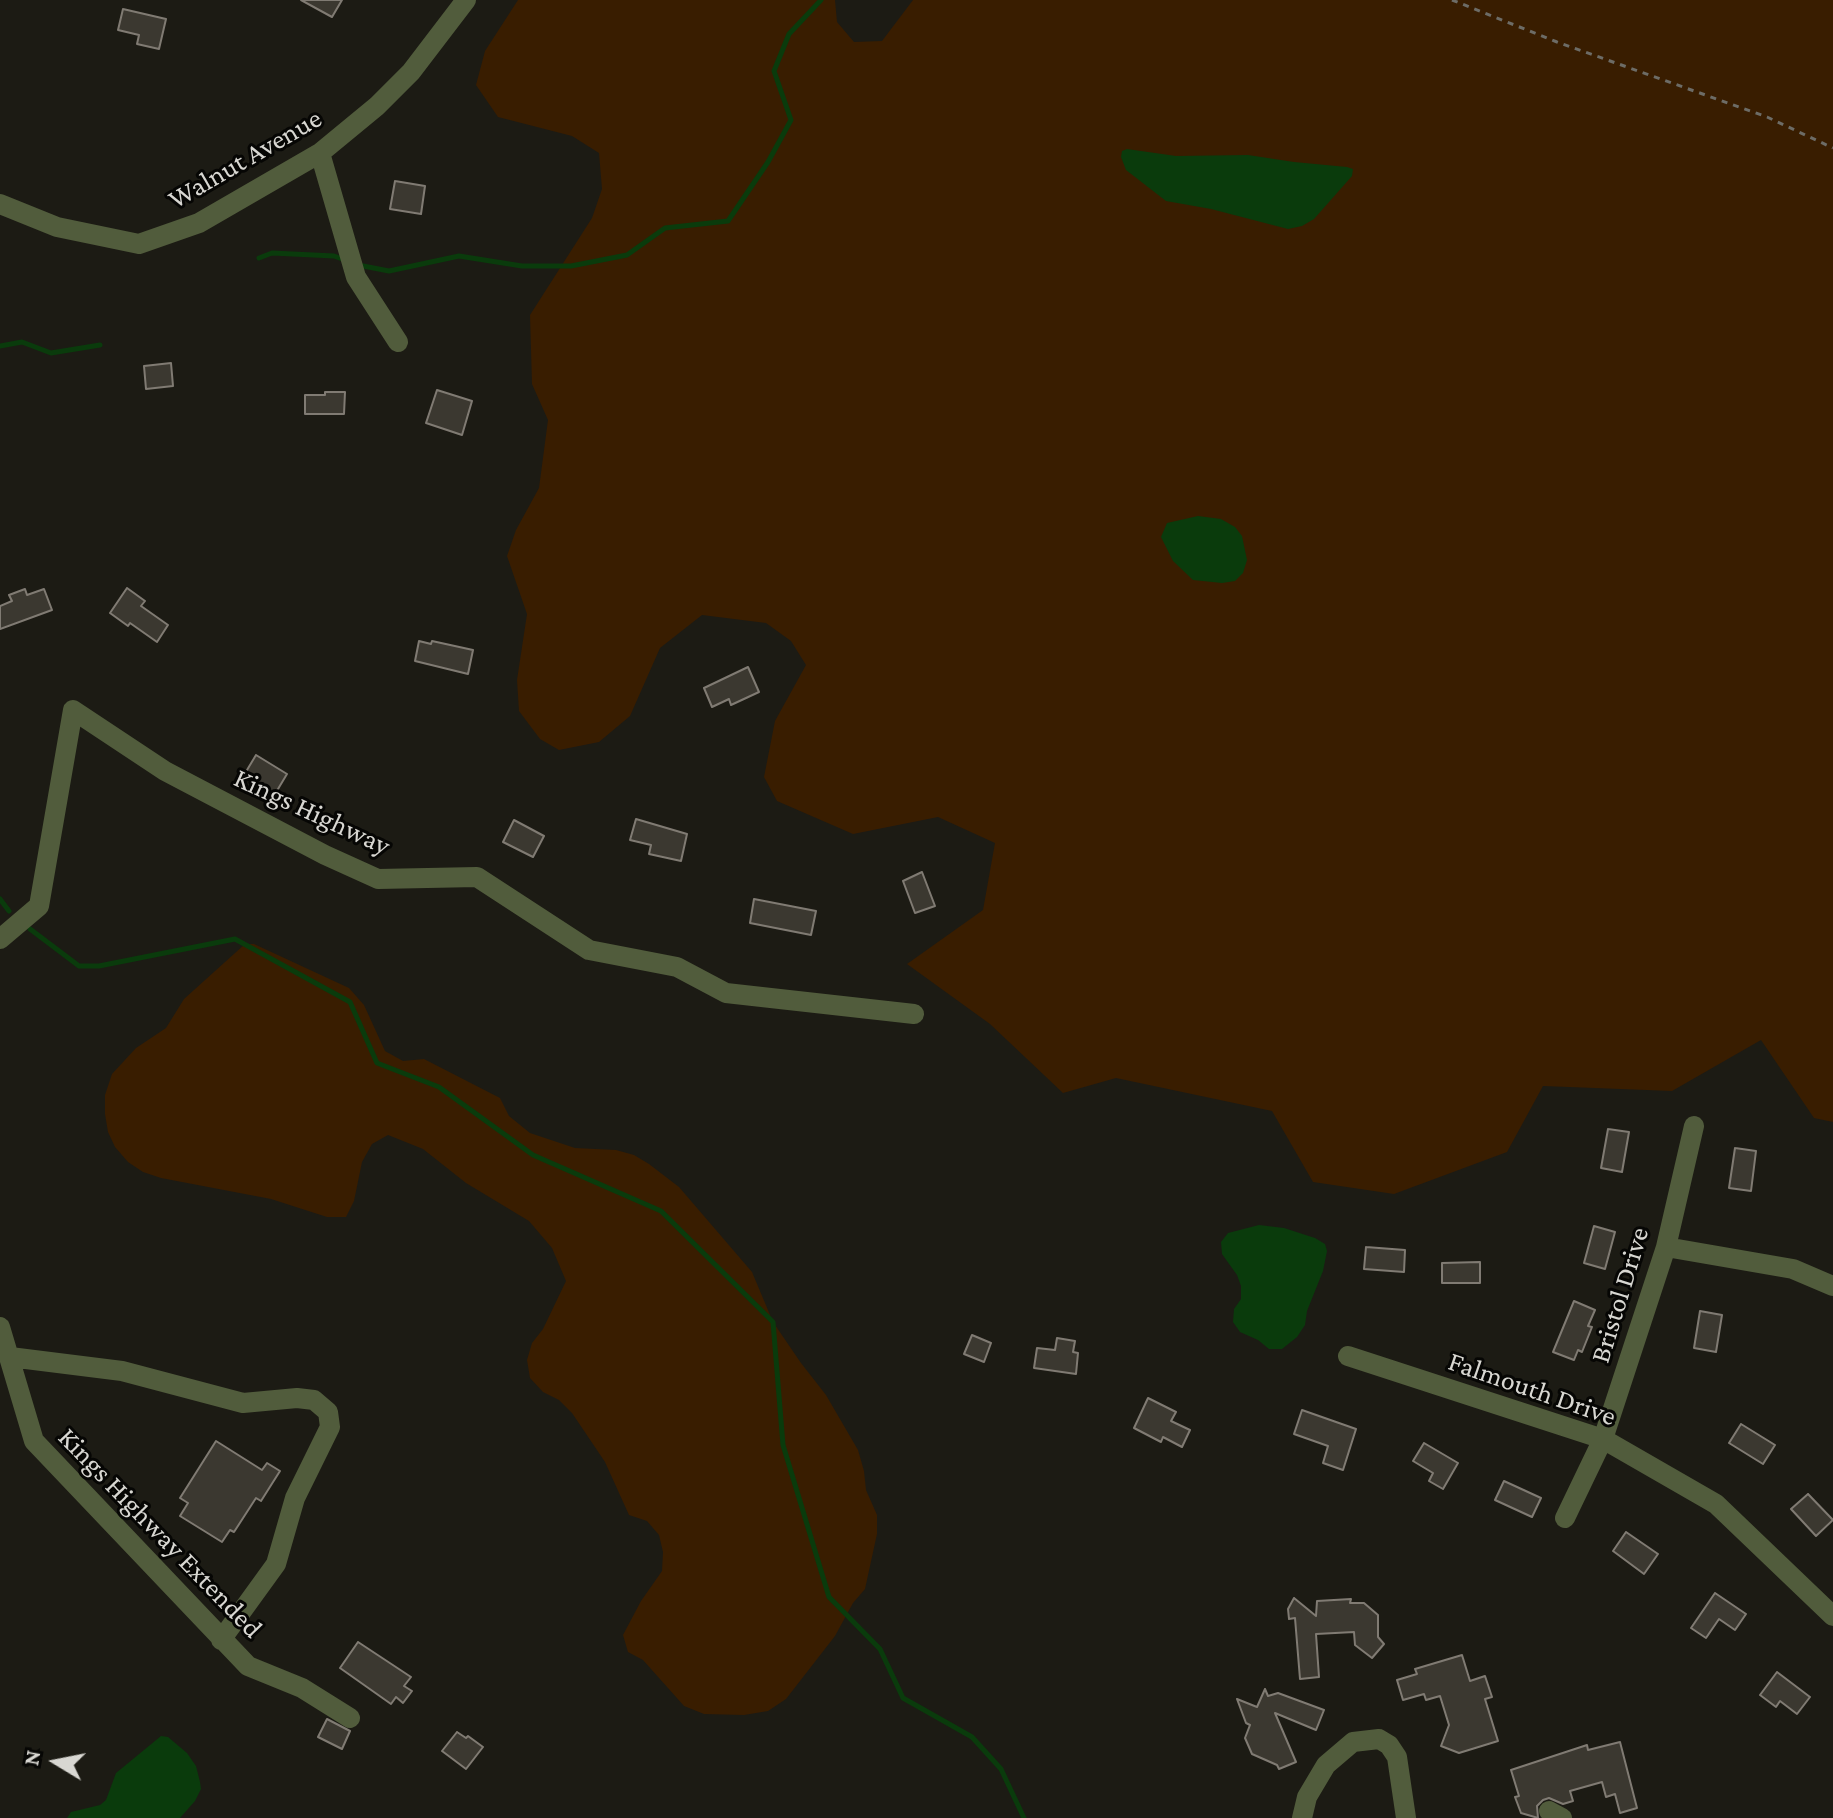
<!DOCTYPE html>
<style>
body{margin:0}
#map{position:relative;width:1833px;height:1818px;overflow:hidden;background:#1c1b14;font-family:"Crimson Pro",serif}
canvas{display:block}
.north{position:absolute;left:16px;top:1722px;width:80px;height:80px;-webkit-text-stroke:6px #060604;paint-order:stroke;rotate:280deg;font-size:22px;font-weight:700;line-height:32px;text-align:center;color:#d8d7d2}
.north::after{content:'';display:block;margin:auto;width:28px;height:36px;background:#d8d7d2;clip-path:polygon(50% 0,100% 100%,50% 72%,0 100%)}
</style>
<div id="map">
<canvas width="1833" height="1818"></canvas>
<div class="north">N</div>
</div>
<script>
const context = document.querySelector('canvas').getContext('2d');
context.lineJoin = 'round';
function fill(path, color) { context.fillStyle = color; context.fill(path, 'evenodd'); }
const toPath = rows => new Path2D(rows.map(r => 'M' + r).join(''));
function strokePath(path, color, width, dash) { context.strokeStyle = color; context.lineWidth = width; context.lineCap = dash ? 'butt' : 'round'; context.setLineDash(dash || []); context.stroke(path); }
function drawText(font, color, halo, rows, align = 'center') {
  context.font = font + ' "Crimson Pro",serif'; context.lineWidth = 6; context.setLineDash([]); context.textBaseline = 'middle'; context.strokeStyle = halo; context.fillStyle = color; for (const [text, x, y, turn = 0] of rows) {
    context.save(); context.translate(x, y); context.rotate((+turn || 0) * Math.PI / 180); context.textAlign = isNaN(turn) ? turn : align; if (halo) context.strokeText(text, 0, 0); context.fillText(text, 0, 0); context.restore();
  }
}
fill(toPath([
 [518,0,835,0,837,22,854,42,882,41,913,0,1833,0,1833,1122,1814,1118,1761,1040,1672,1091,1543,1086,1507,1152,1394,1194,1313,1182,1272,1111,1116,1078,1063,1093,990,1024,907,964,983,910,995,843,938,817,853,834,777,801,764,777,775,721,806,665,791,641,766,623,702,615,660,648,630,716,599,742,559,750,540,739,519,711,517,680,527,614,507,556,516,530,539,488,548,420,532,384,530,315,592,218,602,189,599,153,572,136,498,117,476,85,485,51],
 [245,944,254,944,349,988,364,1005,385,1051,403,1061,424,1059,500,1098,509,1116,530,1133,575,1148,616,1150,634,1155,649,1164,679,1187,752,1272,773,1322,801,1363,826,1395,858,1450,864,1471,866,1490,877,1515,877,1534,865,1589,853,1603,835,1636,786,1699,768,1711,744,1715,704,1714,684,1706,643,1660,628,1652,623,1635,641,1601,662,1571,663,1552,659,1535,647,1521,629,1515,605,1462,572,1413,559,1400,543,1392,530,1378,527,1360,532,1343,543,1329,566,1281,552,1248,529,1221,466,1183,423,1149,388,1135,372,1144,362,1162,354,1201,346,1217,327,1217,271,1199,161,1178,143,1172,128,1162,115,1147,108,1132,105,1114,105,1095,112,1074,136,1048,166,1028,184,999]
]), '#391d00');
fill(toPath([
 [1127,149,1176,156,1248,155,1294,162,1347,167,1353,169,1352,176,1314,219,1302,226,1288,229,1211,209,1166,201,1126,170,1121,157,1122,151],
 [1198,516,1221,519,1235,527,1242,536,1247,560,1243,573,1235,581,1222,583,1193,580,1173,561,1161,537,1167,523],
 [1259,1225,1284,1228,1315,1238,1325,1244,1327,1251,1323,1271,1307,1311,1305,1325,1297,1337,1282,1349,1269,1349,1258,1340,1240,1332,1233,1322,1234,1309,1241,1299,1241,1286,1237,1275,1222,1254,1221,1242,1228,1233],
 [161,1736,168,1737,187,1753,196,1766,200,1782,201,1789,195,1801,180,1818,67,1818,71,1812,100,1805,106,1800,116,1773]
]), '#0a3b0c');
strokePath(toPath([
 [259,258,272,253,334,256,345,260],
 [358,265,389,271,459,256,522,266,571,266,627,255,665,228,728,221,768,162,791,120,774,71,789,34,821,0],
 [0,346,22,342,51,353,100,345],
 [0,899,9,911],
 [30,929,79,966,99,966,235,939,350,1002,377,1063,439,1087,533,1155,661,1211,773,1322,783,1445,829,1597,880,1649,903,1698,972,1737,1001,1769,1024,1818]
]), '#0a3b0c', 5);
const building = toPath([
 [301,0,342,0,332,17,301,0],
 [123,9,166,19,159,49,137,44,139,35,118,30,123,9],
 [395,181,425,186,421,214,390,209,395,181],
 [171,363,173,386,146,389,144,366,171,363],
 [437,390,472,401,462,435,426,423,437,390],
 [325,392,345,392,344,414,305,414,305,395,325,395,325,392],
 [127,588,145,601,141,606,168,625,157,642,130,623,128,626,110,613,127,588],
 [25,589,27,595,44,589,52,610,0,629,0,606,12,601,9,595,25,589],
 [419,641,431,644,432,641,473,650,468,674,415,661,419,641],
 [748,667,759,692,731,705,729,699,712,707,704,688,748,667],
 [256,755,287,774,275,794,244,775,256,755],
 [636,819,687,834,681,861,649,854,651,845,630,840,636,819],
 [514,820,544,836,533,857,503,842,514,820],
 [922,872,935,906,915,913,903,881,922,872],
 [754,899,816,911,811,935,750,923,754,899],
 [1608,1129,1629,1132,1622,1172,1601,1168,1608,1129],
 [1735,1148,1756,1151,1751,1191,1729,1188,1735,1148],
 [1594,1226,1615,1232,1605,1269,1584,1263,1594,1226],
 [1366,1247,1405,1250,1404,1272,1364,1269,1366,1247],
 [1480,1262,1480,1283,1442,1283,1442,1263,1480,1262],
 [1574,1301,1595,1310,1588,1326,1592,1327,1582,1352,1578,1350,1574,1360,1553,1352,1574,1301],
 [1700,1311,1722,1315,1716,1352,1694,1348,1700,1311],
 [972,1335,991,1343,984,1362,964,1354,972,1335],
 [1057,1338,1075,1341,1073,1352,1078,1353,1076,1374,1034,1368,1037,1348,1055,1350,1057,1338],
 [1148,1398,1176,1412,1171,1421,1190,1430,1182,1447,1163,1437,1161,1442,1134,1428,1148,1398],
 [1302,1410,1356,1429,1343,1470,1323,1463,1328,1446,1294,1434,1302,1410],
 [1741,1424,1775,1445,1763,1464,1729,1443,1741,1424],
 [216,1441,262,1470,267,1463,280,1471,261,1501,256,1498,234,1532,230,1530,222,1542,180,1516,188,1503,180,1498,216,1441],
 [1424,1443,1458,1463,1443,1489,1429,1481,1433,1473,1413,1461,1424,1443],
 [1504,1481,1541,1498,1532,1517,1495,1500,1504,1481],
 [1808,1494,1833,1520,1816,1536,1791,1509,1808,1494],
 [1626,1532,1658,1554,1644,1574,1613,1551,1626,1532],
 [1715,1593,1746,1614,1735,1630,1719,1619,1706,1638,1691,1628,1715,1593],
 [1294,1598,1316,1616,1317,1601,1351,1599,1350,1603,1364,1603,1378,1615,1378,1637,1384,1644,1372,1658,1355,1645,1354,1632,1316,1634,1319,1677,1300,1679,1295,1618,1289,1619,1288,1609,1294,1598],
 [358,1642,411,1677,404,1686,412,1691,403,1703,396,1697,391,1704,340,1668,358,1642],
 [1462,1655,1470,1681,1485,1676,1492,1697,1485,1699,1498,1741,1459,1753,1441,1746,1449,1725,1440,1696,1426,1700,1424,1694,1403,1700,1397,1680,1417,1674,1415,1669,1462,1655],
 [1777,1672,1810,1697,1797,1714,1780,1701,1776,1707,1760,1695,1777,1672],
 [1265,1689,1268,1696,1278,1693,1324,1710,1316,1730,1275,1713,1296,1762,1279,1769,1277,1765,1252,1754,1245,1738,1250,1725,1246,1723,1237,1699,1257,1707,1265,1689],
 [327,1719,350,1731,342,1749,318,1737,327,1719],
 [457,1732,466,1738,468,1736,483,1747,466,1769,442,1751,457,1732],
 [1620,1742,1637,1808,1620,1813,1615,1794,1606,1797,1602,1782,1570,1791,1573,1801,1563,1804,1549,1798,1543,1800,1537,1806,1538,1818,1521,1813,1515,1797,1519,1796,1511,1770,1587,1745,1588,1750,1620,1742]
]);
fill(building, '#3b3830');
strokePath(building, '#807b73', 2);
strokePath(toPath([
 [1452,0,1557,42,1767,117,1833,148]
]), '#6d6c66', 3, [6, 6]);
strokePath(toPath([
 [320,153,356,277,398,342],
 [0,204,57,227,139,244,199,223,320,153,377,106,411,72,466,0],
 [0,939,39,906,73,710,165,771,325,855,378,879,477,877,589,950,677,967,726,993,914,1014],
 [1666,1247,1793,1269,1833,1286],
 [0,1327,34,1441,248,1666,302,1688,350,1718],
 [1348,1356,1603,1439,1716,1504,1833,1616],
 [10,1357,122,1371,243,1403,297,1398,314,1400,328,1412,330,1427,295,1498,276,1564,221,1640],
 [1565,1518,1603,1439,1666,1247,1694,1126],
 [1549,1811,1562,1818],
 [1302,1818,1307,1797,1326,1765,1353,1742,1379,1739,1389,1745,1397,1757,1406,1818]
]), '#515c3c', 20);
drawText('28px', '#d8d7d2', '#060604', [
 ["Walnut Avenue",245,159,-30],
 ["Kings Highway",312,812,25],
 ["Bristol Drive",1620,1295,-73],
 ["Falmouth Drive",1532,1389,19],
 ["Kings Highway Extended",160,1533,46]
]);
</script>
